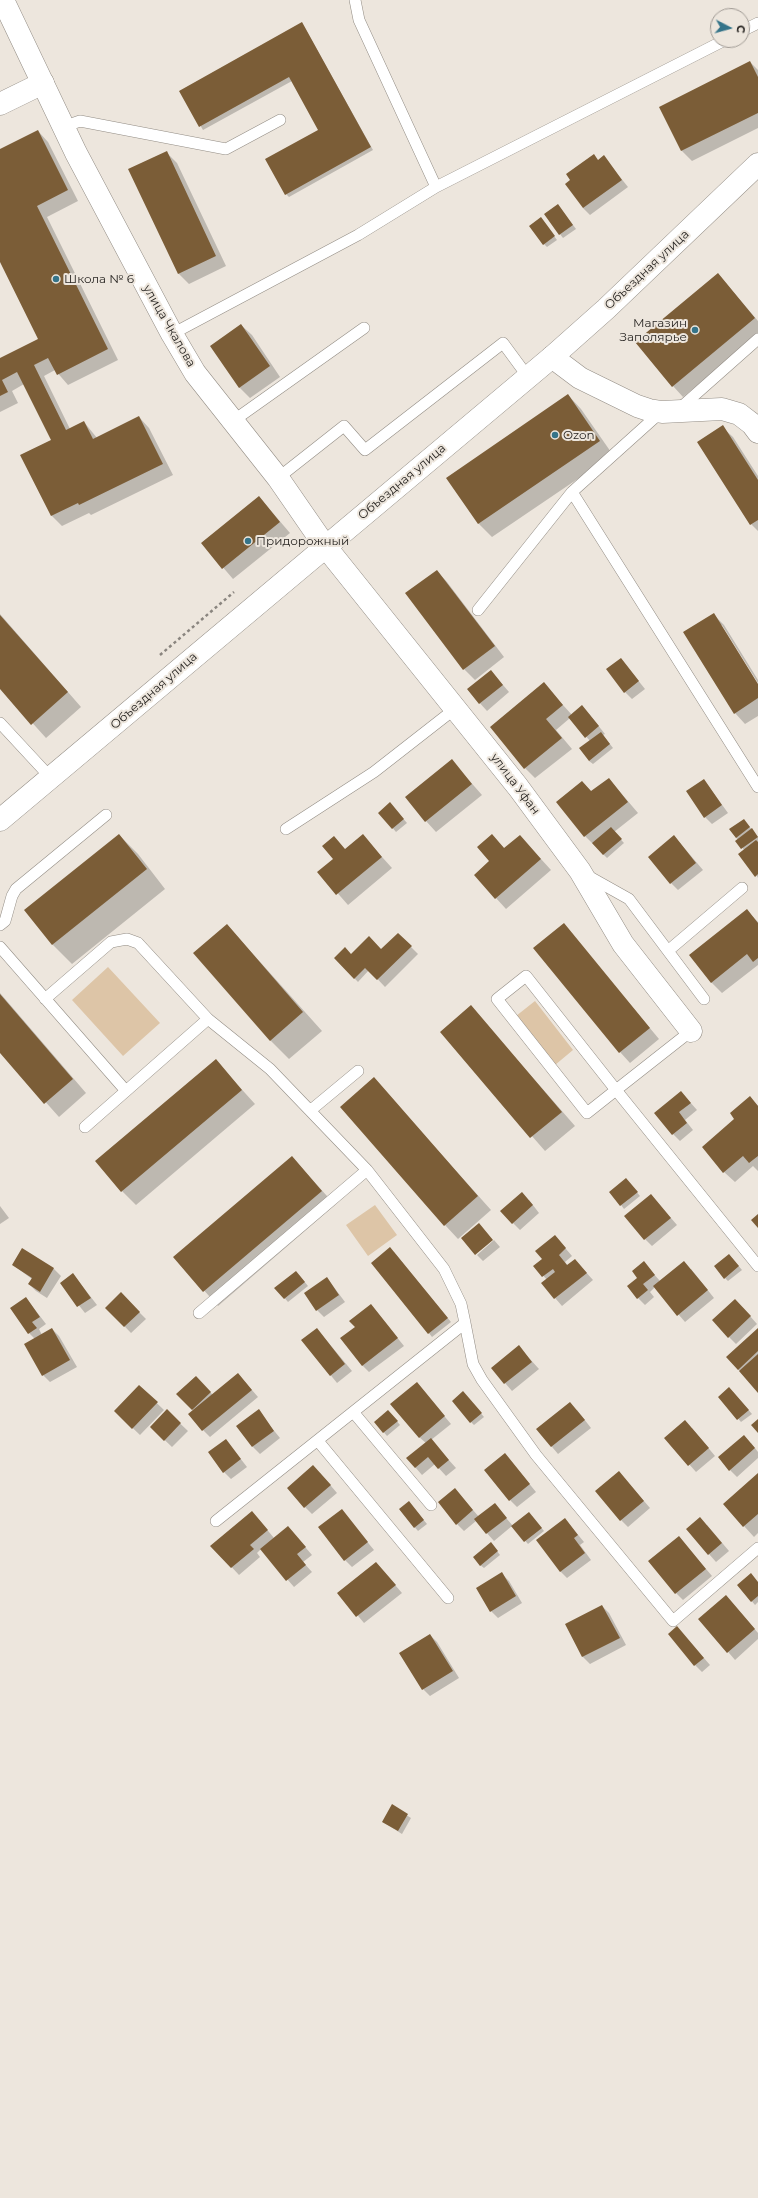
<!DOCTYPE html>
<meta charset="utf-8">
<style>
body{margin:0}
#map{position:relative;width:758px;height:2198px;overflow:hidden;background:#ede6dd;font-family:Montserrat,sans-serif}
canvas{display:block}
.north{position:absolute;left:710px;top:8px;width:40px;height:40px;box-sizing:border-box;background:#ede6dd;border:1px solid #9f9993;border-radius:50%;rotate:96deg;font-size:11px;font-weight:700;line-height:16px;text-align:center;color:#292623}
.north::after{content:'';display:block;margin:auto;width:14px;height:18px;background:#357489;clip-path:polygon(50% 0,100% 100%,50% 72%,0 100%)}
</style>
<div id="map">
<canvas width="758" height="2198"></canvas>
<div class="north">С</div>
</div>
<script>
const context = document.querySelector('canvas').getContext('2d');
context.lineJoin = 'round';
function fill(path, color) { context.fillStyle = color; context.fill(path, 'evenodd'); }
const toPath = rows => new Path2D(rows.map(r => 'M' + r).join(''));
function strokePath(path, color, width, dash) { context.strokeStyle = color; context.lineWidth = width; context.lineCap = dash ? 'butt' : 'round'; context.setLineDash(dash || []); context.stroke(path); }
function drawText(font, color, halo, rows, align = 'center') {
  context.font = font + ' Montserrat,sans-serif'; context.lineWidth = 4; context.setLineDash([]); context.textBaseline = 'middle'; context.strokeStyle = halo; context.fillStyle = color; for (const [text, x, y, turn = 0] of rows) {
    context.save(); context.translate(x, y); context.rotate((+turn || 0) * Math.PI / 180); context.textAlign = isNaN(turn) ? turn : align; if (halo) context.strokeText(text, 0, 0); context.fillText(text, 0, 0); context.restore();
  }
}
fill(toPath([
 [108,967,160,1023,123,1056,72,1000],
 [535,1001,573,1050,555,1065,516,1016],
 [375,1205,397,1235,368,1256,346,1225]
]), '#ddc5a7');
fill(toPath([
 [302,23,373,150,289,197,286,194,319,130,292,81,203,130,180,91],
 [750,62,758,70,758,128,692,161,682,151,660,108],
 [38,131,48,142,78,201,47,217,118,360,68,385,55,370,44,376,70,429,84,422,97,438,139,417,149,428,173,475,91,515,89,513,62,526,52,516,21,455,52,440,24,384,12,391,18,403,0,412,0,359,39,339,0,260,0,150],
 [166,152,177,163,226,266,189,284,178,273],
 [604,157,628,187,590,215,583,208],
 [561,209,576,229,563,238,545,215],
 [541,219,557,240,547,247,544,244],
 [718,274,758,321,758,335,683,397,673,386],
 [241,325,252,335,280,377,250,398,239,387],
 [568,395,581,409,613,455,492,537,479,524,447,478],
 [722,427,733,437,758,476,758,531,751,524],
 [259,497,290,533,233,579,202,543],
 [437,571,447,582,504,657,475,680,464,669,407,594],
 [0,614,81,707,46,738,0,687],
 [713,614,724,625,758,680,758,683,722,625,720,625,758,686,758,716,745,724,735,713],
 [621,659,645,689,632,699,625,692],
 [491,671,509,692,487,711,468,690],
 [544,684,572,715,589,714,605,734,603,735,613,748,593,764,589,761,590,741,570,718,556,730,572,749,535,778,525,768],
 [452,761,482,795,436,832,426,821],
 [609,779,638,813,614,832,624,843,607,858,585,836,582,782,592,792],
 [704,780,728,813,712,824,705,817],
 [393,807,407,823,396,832,380,813],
 [744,820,758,837,758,878,744,850,737,841,738,840,730,830],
 [119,835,138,854,165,889,72,964,53,945,25,910],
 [492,835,505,849,520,836,551,870,506,909,475,875,490,861],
 [363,836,392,868,348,905,319,872],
 [674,836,703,870,678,890,671,883],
 [747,911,758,922,758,965,722,993,711,982],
 [227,925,322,1031,289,1059,270,1040],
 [564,925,659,1039,630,1063,620,1052],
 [398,934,418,954,385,987,369,970,358,982,335,958,381,951],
 [0,993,86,1093,59,1117,0,1051],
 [471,1007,575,1126,545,1151,441,1032],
 [216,1061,255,1104,136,1205,122,1191],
 [374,1079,491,1210,458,1239,445,1225],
 [681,1092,697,1110,685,1120,693,1130,680,1141,673,1134],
 [750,1097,758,1106,758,1171,753,1166,735,1182,724,1172,736,1119],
 [292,1157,335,1205,218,1306,175,1258],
 [629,1183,640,1196,624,1209,621,1205],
 [651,1195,677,1225,652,1246,645,1239],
 [529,1200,539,1213,520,1230,513,1223],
 [0,1206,9,1218,0,1224],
 [555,1236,572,1256,565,1262,568,1266,575,1260,593,1280,562,1306,543,1284,547,1280,535,1266,543,1259],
 [494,1240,500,1247,483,1261,477,1255],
 [22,1250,54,1269,61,1276,47,1298,36,1291,29,1284,32,1279,13,1265],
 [394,1252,451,1322,432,1337,372,1263],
 [732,1258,742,1270,728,1281,725,1278],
 [644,1263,660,1281,691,1269,714,1298,685,1322,655,1287,650,1292,654,1297,645,1305,638,1298,639,1278],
 [73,1274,97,1305,85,1313,61,1283],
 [299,1275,308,1286,288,1302,276,1288],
 [327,1278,345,1302,324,1317,317,1310],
 [121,1294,146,1319,131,1333,107,1308],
 [26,1298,46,1324,39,1329,42,1335,52,1329,59,1336,77,1367,50,1382,43,1375,35,1339,29,1333],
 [371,1305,404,1346,369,1372,362,1365,356,1328],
 [742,1307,757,1324,736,1344,729,1337],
 [317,1329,352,1371,337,1383,303,1341],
 [758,1329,758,1392,727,1357],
 [519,1347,539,1369,512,1391,492,1368],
 [195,1377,213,1395,245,1382,258,1397,210,1437,203,1430,194,1411,178,1394],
 [139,1386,164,1410,140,1435,115,1411],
 [423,1391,451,1424,431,1440,456,1468,446,1476,435,1464,422,1475,408,1459,426,1443,419,1437],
 [733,1392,752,1414,741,1422,719,1397],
 [466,1396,484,1417,474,1425,471,1422],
 [577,1410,591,1428,558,1454,537,1429],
 [167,1411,188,1431,172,1447,151,1427],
 [258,1411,280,1438,260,1454,253,1447],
 [392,1415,400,1425,387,1436,375,1422],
 [692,1428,715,1456,696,1472,666,1438],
 [226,1440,247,1467,231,1479,224,1472],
 [751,1443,758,1452,758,1458,737,1477,730,1470],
 [505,1454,536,1492,517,1507,510,1500],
 [320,1473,337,1493,312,1514,305,1507],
 [758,1474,758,1533,754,1537,744,1526],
 [625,1479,650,1508,628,1527,621,1520],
 [455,1489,479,1517,494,1504,513,1526,532,1516,544,1531,528,1544,512,1526,494,1541,476,1521,464,1531,457,1524],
 [412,1506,427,1524,418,1531,400,1510],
 [341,1510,374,1550,352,1567,345,1560],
 [565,1519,584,1542,580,1545,591,1560,567,1578,560,1571],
 [259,1520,274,1538,288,1527,312,1555,303,1562,312,1572,294,1587,261,1549,257,1553,260,1557,239,1575,212,1546],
 [707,1525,729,1551,716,1562,687,1529],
 [679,1537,712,1576,683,1600,676,1593],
 [494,1547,500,1555,484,1568,480,1565],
 [376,1563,402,1593,364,1623,339,1593],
 [502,1574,509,1581,522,1603,498,1618,491,1611],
 [758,1583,758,1602,755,1605,738,1585],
 [733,1604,758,1633,758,1639,735,1660,700,1619],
 [602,1606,609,1613,626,1645,590,1664,583,1657,566,1625],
 [677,1627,710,1665,702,1672,695,1665],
 [430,1635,437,1642,459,1678,430,1696,423,1689],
 [392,1806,411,1818,402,1834,383,1822]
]), '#0003');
fill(toPath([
 [302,22,371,147,285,195,265,159,318,130,289,77,199,127,179,91],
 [750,61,758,77,758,113,681,151,659,107],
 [38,130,68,190,37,206,108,349,57,375,48,358,34,365,66,430,84,421,93,439,139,416,163,464,79,505,78,503,51,516,20,455,51,440,17,372,2,380,8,392,0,396,0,358,38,339,0,262,0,149],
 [167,151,216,256,178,274,128,169],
 [594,154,598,160,604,155,622,180,583,208,565,184,570,180,566,174],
 [558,204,573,225,559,235,544,214],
 [541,217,555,236,543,245,529,226],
 [718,273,755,318,672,387,635,342],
 [241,324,270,366,239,388,210,346],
 [568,394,600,441,478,524,446,478],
 [723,425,758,480,758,520,750,525,697,442],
 [259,496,280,522,222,569,201,543],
 [437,570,495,646,463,670,405,593],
 [714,613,758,684,758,698,734,714,683,632],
 [0,615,68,692,31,725,0,689],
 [621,658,639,681,624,693,606,669],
 [491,670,503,685,479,704,467,689],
 [544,682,563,705,546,719,562,738,524,769,490,727],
 [582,705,599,726,585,738,568,717],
 [601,732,610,744,589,761,579,748],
 [452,759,472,784,425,822,405,797],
 [609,778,628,802,584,837,556,802,582,781,591,791],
 [704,779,722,805,704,818,686,791],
 [390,802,404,819,392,829,378,813],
 [744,819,750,827,736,838,729,829],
 [611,827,622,839,603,855,592,843],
 [752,828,758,837,741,849,735,841],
 [119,834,147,869,52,945,24,910],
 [363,834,382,857,336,895,317,872,333,859,322,846,334,836,345,849],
 [492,834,504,848,520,835,541,859,495,899,474,875,489,861,477,847],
 [674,835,696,863,670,884,648,857],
 [756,840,758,842,758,874,755,877,738,854],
 [747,909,758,923,758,958,753,962,747,954,711,983,689,955],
 [564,923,650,1028,619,1053,533,948],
 [227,924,303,1012,270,1041,193,953],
 [398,933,412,946,377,980,365,968,354,979,334,958,345,947,351,954,369,936,381,949],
 [0,994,73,1079,44,1104,0,1053],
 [471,1005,562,1112,530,1138,440,1032],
 [216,1059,242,1090,121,1192,95,1161],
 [374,1077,478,1196,444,1226,340,1107],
 [681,1091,691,1103,679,1112,687,1123,672,1135,654,1113],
 [750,1096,758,1106,758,1156,749,1163,743,1156,723,1173,702,1147,734,1119,730,1113],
 [292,1156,322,1191,203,1292,173,1257],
 [626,1178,638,1192,620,1206,609,1192],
 [522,1192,533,1205,512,1224,500,1211],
 [651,1194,671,1218,644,1240,624,1216],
 [758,1214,758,1228,751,1220],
 [479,1223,493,1240,475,1255,461,1238],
 [555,1235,566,1248,559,1255,567,1265,575,1259,587,1273,554,1299,541,1283,555,1272,553,1269,542,1277,533,1266,542,1259,535,1251],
 [390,1247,448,1318,428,1334,371,1263],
 [22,1248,54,1268,40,1292,28,1284,32,1278,12,1265],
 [729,1254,739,1266,724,1279,714,1266],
 [644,1261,655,1275,643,1284,648,1290,637,1299,627,1286,637,1278,632,1271],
 [684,1261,708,1290,677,1316,653,1286],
 [296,1271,305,1282,284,1299,274,1288],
 [73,1273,91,1298,77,1307,60,1283],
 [327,1277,339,1295,316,1311,304,1293],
 [121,1292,140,1312,124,1327,105,1308],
 [26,1297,40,1317,32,1322,37,1328,28,1334,10,1308],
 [735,1299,751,1316,728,1338,712,1320],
 [371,1304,398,1338,362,1366,340,1338,355,1327,349,1321],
 [52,1328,70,1360,42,1376,24,1344],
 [317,1328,345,1364,330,1376,301,1340],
 [758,1328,758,1351,738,1370,726,1357],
 [519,1345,532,1362,504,1384,491,1368],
 [758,1354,758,1393,739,1371],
 [238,1373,252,1390,202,1431,188,1414],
 [196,1376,211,1392,192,1410,176,1394],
 [417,1382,445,1416,419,1438,390,1404],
 [139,1385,158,1402,132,1429,114,1411],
 [729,1387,749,1410,737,1420,718,1397],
 [463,1391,482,1413,470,1423,452,1401],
 [570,1402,585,1420,551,1447,536,1429],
 [167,1409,181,1423,164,1441,150,1427],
 [259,1409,274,1431,252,1447,236,1426],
 [388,1410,398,1421,383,1433,374,1422],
 [758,1419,758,1433,751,1425],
 [685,1420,709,1448,688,1466,664,1438],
 [744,1435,755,1448,729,1471,718,1457],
 [431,1438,449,1460,438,1469,428,1457,415,1468,406,1458],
 [226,1439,241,1459,223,1473,208,1452],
 [505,1453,530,1484,509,1501,484,1470],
 [313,1465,331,1485,304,1508,287,1488],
 [619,1471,644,1501,620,1521,595,1491],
 [758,1473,758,1514,743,1527,723,1504],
 [455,1488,473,1510,456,1525,438,1502],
 [409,1501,424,1520,414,1528,399,1509],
 [495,1503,507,1518,486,1534,474,1519],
 [342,1509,368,1542,344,1561,318,1527],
 [252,1511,268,1530,250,1545,254,1549,231,1568,210,1546],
 [529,1512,542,1528,524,1542,511,1526],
 [700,1517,722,1543,708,1555,686,1529],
 [565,1518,578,1535,574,1538,585,1553,560,1572,536,1540],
 [288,1526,306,1547,297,1554,306,1565,286,1581,260,1549],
 [679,1536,706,1569,675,1594,648,1561],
 [491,1542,498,1551,480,1566,473,1557],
 [376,1562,396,1585,356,1617,337,1593],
 [502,1572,516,1596,490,1612,476,1588],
 [751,1573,758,1582,758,1596,751,1602,737,1585],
 [726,1595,755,1629,727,1653,698,1619],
 [602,1605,620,1638,582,1657,565,1624],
 [677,1626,704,1658,694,1666,668,1634],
 [430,1634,453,1671,422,1690,399,1653],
 [392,1804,408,1814,398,1831,382,1822]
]), '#7b5d37');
const lane = toPath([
 [742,31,758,23],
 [63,127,80,121,226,149,280,120],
 [436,187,725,40],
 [172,334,358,235,436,187,359,20,355,0],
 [679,409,758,339],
 [661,412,572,492,758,787],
 [233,421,364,328],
 [278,478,344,426,365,450,503,343,528,377],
 [478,610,572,492],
 [0,723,51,778],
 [286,829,374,772,456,708],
 [588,876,629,899,704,999],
 [0,925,5,921,12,896,16,889,106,815],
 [0,947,126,1091,85,1127],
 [669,950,742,888],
 [45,999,111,942,127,939,138,943,208,1019,270,1069,367,1170,444,1269,461,1304,465,1323,216,1521],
 [691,1031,616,1090,526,976,497,999,587,1113,616,1090,758,1266],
 [126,1091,208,1019],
 [311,1110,358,1071],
 [199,1313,367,1170],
 [465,1323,473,1364,482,1380,536,1455,673,1621,758,1548],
 [354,1413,431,1505],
 [318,1441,448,1598]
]);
const street = toPath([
 [0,104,43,83],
 [552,357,580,378,637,406,649,410,662,412,722,409,739,414,752,424,758,432],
 [325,546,518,787,580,871,623,944,691,1031]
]);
const secondary = toPath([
 [3,0,76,153,172,334,195,373,278,478,325,546],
 [0,820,552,357,606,309,758,164]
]);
strokePath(lane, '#928c84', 12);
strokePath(street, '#928c84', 23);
strokePath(secondary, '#928c84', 23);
strokePath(toPath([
 [160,655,234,592]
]), '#8a857f', 2.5, [3, 3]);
strokePath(lane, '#fff', 11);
strokePath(street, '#fff', 22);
strokePath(secondary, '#fff', 22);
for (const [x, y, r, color] of [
 [56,279,4,"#357489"],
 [695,330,4,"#357489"],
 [555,435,4,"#357489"],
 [248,541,4,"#357489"]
]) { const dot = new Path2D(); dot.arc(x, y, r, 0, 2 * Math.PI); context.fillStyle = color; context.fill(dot); strokePath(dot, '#ede6dd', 1.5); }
drawText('12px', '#292623', '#ede6dd', [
 ["Объездная улица",647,270,-43],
 ["улица Чкалова",169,326,60],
 ["Объездная улица",402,482,-40],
 ["Объездная улица",154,691,-41],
 ["улица Уфан",515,784,53]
]);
drawText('12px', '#292623', '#ede6dd', [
 ["Школа № 6",64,279],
 ["Магазин",687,323,"right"],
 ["Заполярье",687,337,"right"],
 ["Ozon",563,435],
 ["Придорожный",256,541]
], 'left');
</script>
